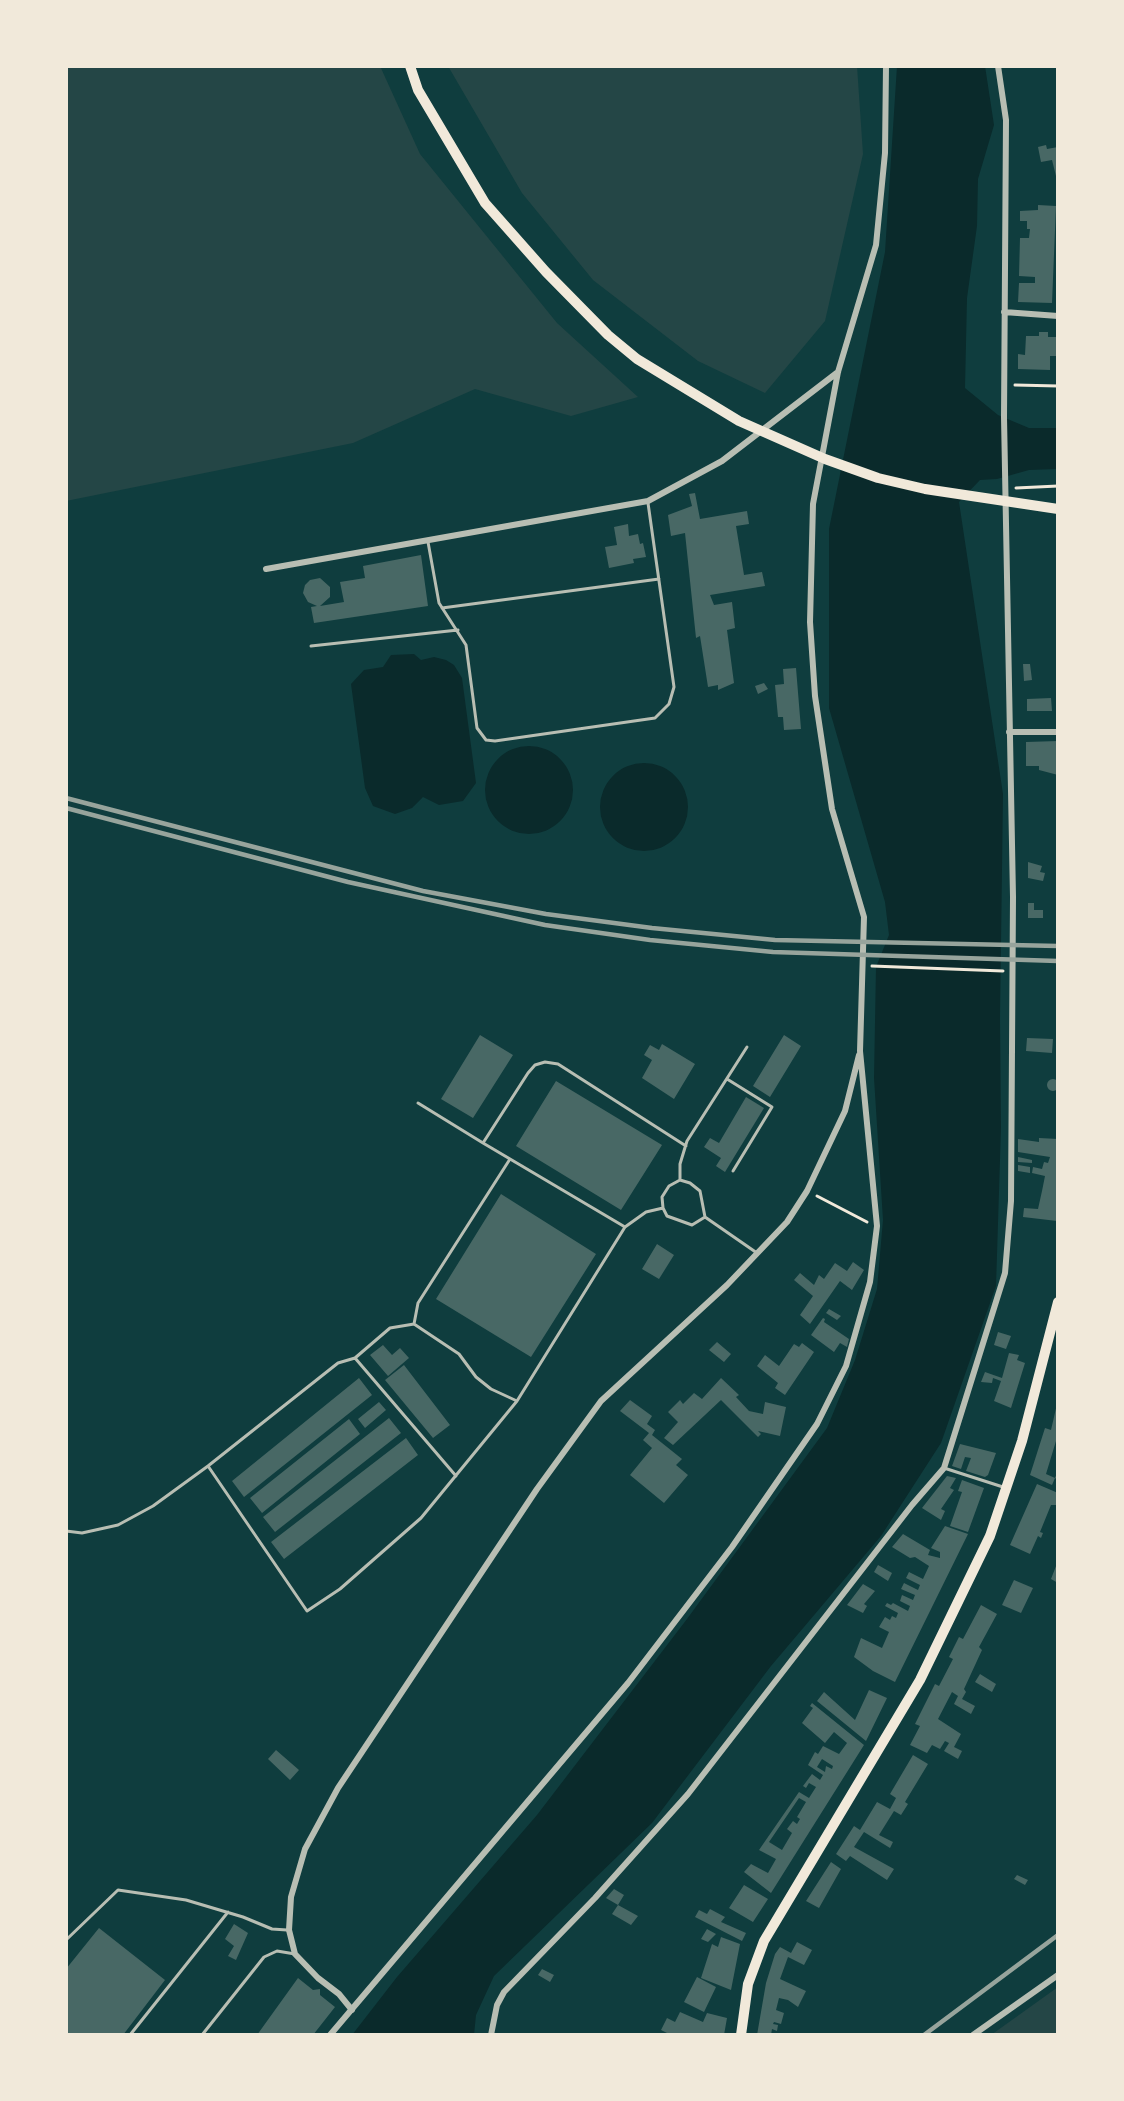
<!DOCTYPE html>
<style>
body{margin:0}
#map{position:relative;width:1124px;height:2101px;overflow:hidden;background:#0f3d3e;font-family:Signika,sans-serif}
canvas{display:block}
.frame{position:absolute;inset:0;border:68px solid #f1e9da;pointer-events:none}
</style>
<div id="map">
<canvas width="1124" height="2101"></canvas>
<div class="frame"></div>
</div>
<script>
const context = document.querySelector('canvas').getContext('2d');
context.lineJoin = 'round';
function fill(path, color) { context.fillStyle = color; context.fill(path, 'evenodd'); }
const toPath = rows => new Path2D(rows.map(r => 'M' + r).join(''));
function strokePath(path, color, width, dash) { context.strokeStyle = color; context.lineWidth = width; context.lineCap = dash ? 'butt' : 'round'; context.setLineDash(dash || []); context.stroke(path); }
fill(toPath([
 [66,66,380,66,420,154,557,323,638,397,571,416,475,389,353,443,66,501],
 [448,66,857,66,863,154,825,321,765,393,698,361,593,280,522,193],
 [1058,1987,1058,2035,991,2035]
]), '#244646');
fill(toPath([
 [897,66,985,66,994,125,978,179,977,226,967,298,965,388,998,415,1029,428,1058,428,1058,469,1029,470,997,479,980,480,959,502,1003,794,1000,1018,1001,1128,996,1286,941,1443,881,1536,771,1666,652,1823,494,1976,476,2015,474,2035,352,2035,397,1977,537,1815,687,1619,827,1428,855,1360,877,1289,883,1220,874,1078,876,967,889,935,885,902,829,708,829,529,885,252],
 [414,654,421,660,434,657,446,660,454,665,462,678,476,783,463,801,439,805,423,797,412,808,395,814,373,806,365,788,351,684,364,670,383,667,391,655],
 '485 790a44 44 0 1 1 88 0a44 44 0 1 1-88 0Z',
 '600 807a44 44 0 1 1 88 0a44 44 0 1 1-88 0Z'
]), '#0a2a2b');
fill(toPath([
 [1046,145,1047,149,1058,147,1058,176,1056,176,1052,160,1041,162,1038,147],
 [1038,205,1056,206,1052,303,1018,302,1019,283,1035,283,1035,277,1019,276,1020,238,1029,238,1030,229,1027,229,1027,221,1020,221,1020,211,1038,210],
 [1039,332,1048,332,1048,337,1058,337,1058,356,1050,356,1050,370,1018,369,1018,354,1025,355,1026,336,1039,336],
 [695,493,700,519,747,511,749,524,736,526,744,575,762,572,765,586,710,595,714,605,732,602,735,628,727,630,734,683,718,690,718,685,708,687,700,636,696,638,685,533,671,536,668,515,692,506,689,494],
 [628,524,629,536,638,534,640,544,643,543,646,557,633,559,634,563,609,568,605,547,617,545,614,527],
 [421,555,428,606,314,623,311,607,317,606,308,602,303,593,305,585,310,580,320,578,330,587,330,597,320,606,344,602,340,582,365,578,363,566],
 [1023,664,1030,664,1032,680,1024,681],
 [796,668,801,729,784,730,783,717,778,717,775,685,784,684,783,669],
 [764,683,768,689,758,694,755,686],
 [1051,698,1052,711,1027,711,1027,699],
 [1058,741,1058,775,1039,770,1039,766,1026,766,1026,742],
 [1028,862,1042,866,1040,872,1045,873,1043,881,1028,878],
 [1028,903,1034,903,1034,910,1043,910,1043,918,1028,918],
 [480,1035,513,1055,473,1118,441,1099],
 [784,1035,801,1046,770,1097,753,1086],
 [1027,1038,1053,1039,1052,1053,1026,1051],
 [662,1044,695,1064,674,1099,642,1078,652,1060,644,1055,650,1045,659,1050],
 '1047 1085a6 6 0 1 1 12 0a6 6 0 1 1-12 0Z',
 [556,1081,662,1145,621,1210,516,1146],
 [746,1097,764,1108,725,1172,716,1166,721,1158,704,1147,710,1138,719,1143],
 [1039,1138,1058,1139,1057,1221,1023,1217,1024,1208,1038,1209,1042,1191,1045,1176,1032,1173,1033,1167,1042,1169,1044,1162,1048,1163,1050,1157,1018,1152,1018,1139,1039,1142],
 [1018,1157,1032,1160,1032,1163,1018,1162],
 [1018,1165,1030,1167,1030,1173,1018,1171],
 [501,1194,596,1254,531,1357,436,1299],
 [657,1244,674,1255,659,1279,642,1269],
 [853,1262,864,1270,852,1290,840,1281,810,1324,800,1315,813,1296,794,1280,800,1273,814,1285,819,1275,824,1279,835,1263,847,1271],
 [829,1309,841,1316,837,1320,826,1313],
 [823,1318,825,1319,824,1322,849,1339,847,1347,840,1343,834,1352,811,1335],
 [998,1332,1011,1336,1006,1349,994,1345],
 [717,1342,731,1354,724,1362,709,1350],
 [802,1343,814,1352,785,1395,775,1388,778,1383,757,1366,765,1355,779,1366,794,1344,799,1347],
 [383,1345,392,1355,400,1348,409,1358,388,1376,370,1355],
 [1009,1353,1019,1355,1017,1360,1025,1363,1011,1408,994,1401,1001,1381,993,1378,992,1383,981,1382,985,1372,1002,1378],
 [404,1365,450,1425,433,1438,385,1380],
 [359,1378,372,1395,244,1497,232,1481],
 [721,1378,739,1395,736,1397,749,1411,763,1414,765,1402,786,1407,780,1436,758,1431,761,1434,758,1437,721,1400,673,1445,664,1438,678,1422,668,1412,680,1400,683,1404,694,1393,702,1399],
 [630,1400,652,1416,647,1424,655,1430,652,1435,682,1459,676,1465,688,1475,664,1503,630,1475,652,1448,643,1440,649,1433,620,1411],
 [379,1402,386,1410,365,1428,358,1419],
 [1057,1404,1058,1441,1056,1441,1046,1474,1055,1478,1058,1471,1058,1480,1055,1478,1052,1485,1030,1475,1045,1428,1051,1430],
 [389,1418,401,1433,275,1532,263,1517],
 [349,1419,360,1434,262,1513,250,1498],
 [406,1438,418,1455,284,1559,271,1542],
 [960,1444,996,1453,988,1475,985,1477,966,1471,971,1458,965,1457,961,1469,952,1466],
 [947,1476,956,1478,950,1488,954,1490,941,1509,945,1511,941,1520,922,1508],
 [962,1480,984,1488,968,1532,950,1526,962,1492,958,1491],
 [1037,1484,1058,1493,1058,1505,1051,1505,1040,1532,1043,1533,1041,1538,1038,1536,1030,1554,1010,1545],
 [945,1526,968,1534,895,1682,873,1671,854,1657,861,1638,882,1648,889,1632,879,1627,885,1617,890,1620,892,1616,896,1618,898,1613,885,1606,887,1603,891,1605,893,1603,908,1611,910,1606,900,1601,902,1595,913,1600,915,1595,901,1589,904,1583,918,1590,920,1585,906,1578,909,1572,923,1579,929,1566,915,1557,910,1558,892,1547,903,1534,930,1550,928,1555,940,1558,940,1552,931,1548],
 [1058,1561,1058,1583,1051,1579],
 [878,1565,892,1573,888,1581,874,1572],
 [1014,1580,1033,1588,1021,1613,1002,1605],
 [863,1584,875,1591,864,1604,867,1606,863,1613,847,1605],
 [981,1605,997,1614,979,1647,982,1650,964,1689,966,1692,962,1699,975,1706,971,1714,954,1704,958,1696,952,1692,938,1719,961,1734,954,1747,962,1751,958,1759,944,1751,949,1743,945,1741,940,1749,932,1745,927,1753,910,1745,920,1726,915,1724,935,1684,939,1686,953,1659,949,1657,959,1637,963,1639],
 [980,1674,996,1684,992,1692,975,1682],
 [869,1690,887,1698,866,1741,817,1701,824,1692,855,1720],
 [812,1703,864,1745,771,1893,744,1872,751,1864,768,1873,776,1859,759,1850,799,1792,809,1798,816,1787,809,1783,806,1788,803,1786,812,1774,820,1780,823,1775,808,1765,815,1752,818,1754,823,1746,839,1754,847,1743,834,1732,825,1743,802,1723,813,1708,810,1706],
 [822,1759,833,1766,832,1769,826,1766,825,1772,817,1767],
 [799,1798,806,1802,797,1817,800,1819,797,1824,793,1821,787,1829,792,1833,782,1850,769,1842],
 [276,1750,299,1770,290,1780,268,1759],
 [913,1755,928,1764,905,1802,908,1804,901,1815,894,1811,879,1835,893,1842,890,1848,864,1832,854,1847,894,1869,887,1880,850,1856,846,1861,836,1854,854,1826,860,1830,877,1802,890,1809,896,1798,890,1794],
 [831,1862,841,1869,819,1908,806,1901],
 [1017,1875,1028,1880,1025,1885,1014,1879],
 [744,1885,768,1899,753,1922,729,1908],
 [614,1889,624,1895,618,1905,606,1898],
 [618,1905,638,1916,631,1925,612,1914],
 [710,1909,725,1917,721,1922,746,1933,742,1941,695,1917,699,1910,707,1914],
 [234,1924,248,1933,236,1960,228,1956,234,1946,225,1939],
 [99,1928,165,1980,123,2035,66,2035,66,1969],
 [707,1929,716,1934,708,1942,701,1939],
 [721,1937,740,1944,731,1990,701,1978,712,1944,718,1947],
 [797,1942,812,1950,804,1965,788,1957,780,1979,806,1991,798,2007,788,2000,779,1998,776,2010,784,2013,781,2024,774,2022,773,2024,778,2025,777,2031,772,2029,771,2035,757,2035,766,1983,775,1954,780,1947,791,1953],
 [542,1969,554,1975,550,1982,538,1975],
 [697,1977,716,1987,704,2012,684,2002],
 [298,1978,313,1990,320,1989,320,1995,335,2007,313,2035,257,2035],
 [680,2012,703,2022,707,2013,727,2018,724,2035,671,2035,661,2030,667,2018,675,2022]
]), '#486865');
strokePath(toPath([
 [1015,385,1058,386],
 [1016,488,1058,486],
 [872,966,1003,971],
 [817,1196,867,1222]
]), '#f1e9da', 3);
strokePath(toPath([
 [428,542,439,603,466,645,477,728,486,740,495,741,655,718,669,704,674,687,648,503],
 [442,608,659,579],
 [311,646,458,630],
 [727,1079,772,1107,733,1171],
 [418,1103,483,1143],
 [510,1159,418,1303,414,1324,459,1354,476,1377,491,1389,517,1401,625,1227],
 [680,1180,680,1164,687,1141,747,1047],
 [663,1208,646,1212,625,1227,483,1143,528,1073,535,1065,545,1062,558,1064,686,1146],
 [705,1217,692,1225,667,1216,663,1208,662,1197,669,1186,680,1180,690,1183,700,1191,705,1217,757,1253],
 [414,1324,390,1328,355,1358,456,1476],
 [208,1466,307,1611,340,1589,421,1518,517,1401],
 [944,1468,1003,1487],
 [66,1531,82,1533,118,1525,153,1506,208,1466,338,1363,355,1358],
 [66,1940,118,1890,186,1900,243,1917,272,1929,287,1930],
 [130,2035,228,1912],
 [202,2035,264,1957,277,1951,295,1954]
]), '#b8beb3', 3);
strokePath(toPath([
 [1004,312,1058,316],
 [266,569,648,501,722,461,838,372],
 [1009,732,1058,732],
 [352,2010,339,1994,318,1978,295,1954,289,1930,291,1897,305,1849,338,1788,537,1489,601,1401,727,1285,787,1222,807,1191,845,1111,859,1055],
 [330,2035,628,1683,732,1547,817,1424,846,1366,870,1282,877,1226,860,1051,864,917,832,809,815,696,810,622,813,504,838,372,876,245,885,153,886,66],
 [491,2035,497,2005,504,1992,595,1898,688,1794,912,1505,944,1468,1005,1273,1011,1201,1013,897,1004,417,1006,120,998,66],
 [973,2035,1058,1975]
]), '#b8beb3', 6);
strokePath(toPath([
 [410,66,418,90,485,203,546,272,608,335,637,359,739,421,825,459,878,478,925,489,1058,509],
 [741,2035,748,1984,764,1941,920,1680,990,1536,1022,1441,1058,1302]
]), '#f1e9da', 10);
strokePath(toPath([
 [66,798,423,891,546,914,652,928,775,940,1058,946],
 [66,808,348,882,545,925,650,940,773,952,1058,961],
 [924,2035,1058,1935]
]), '#97a49c', 4.5);
</script>
